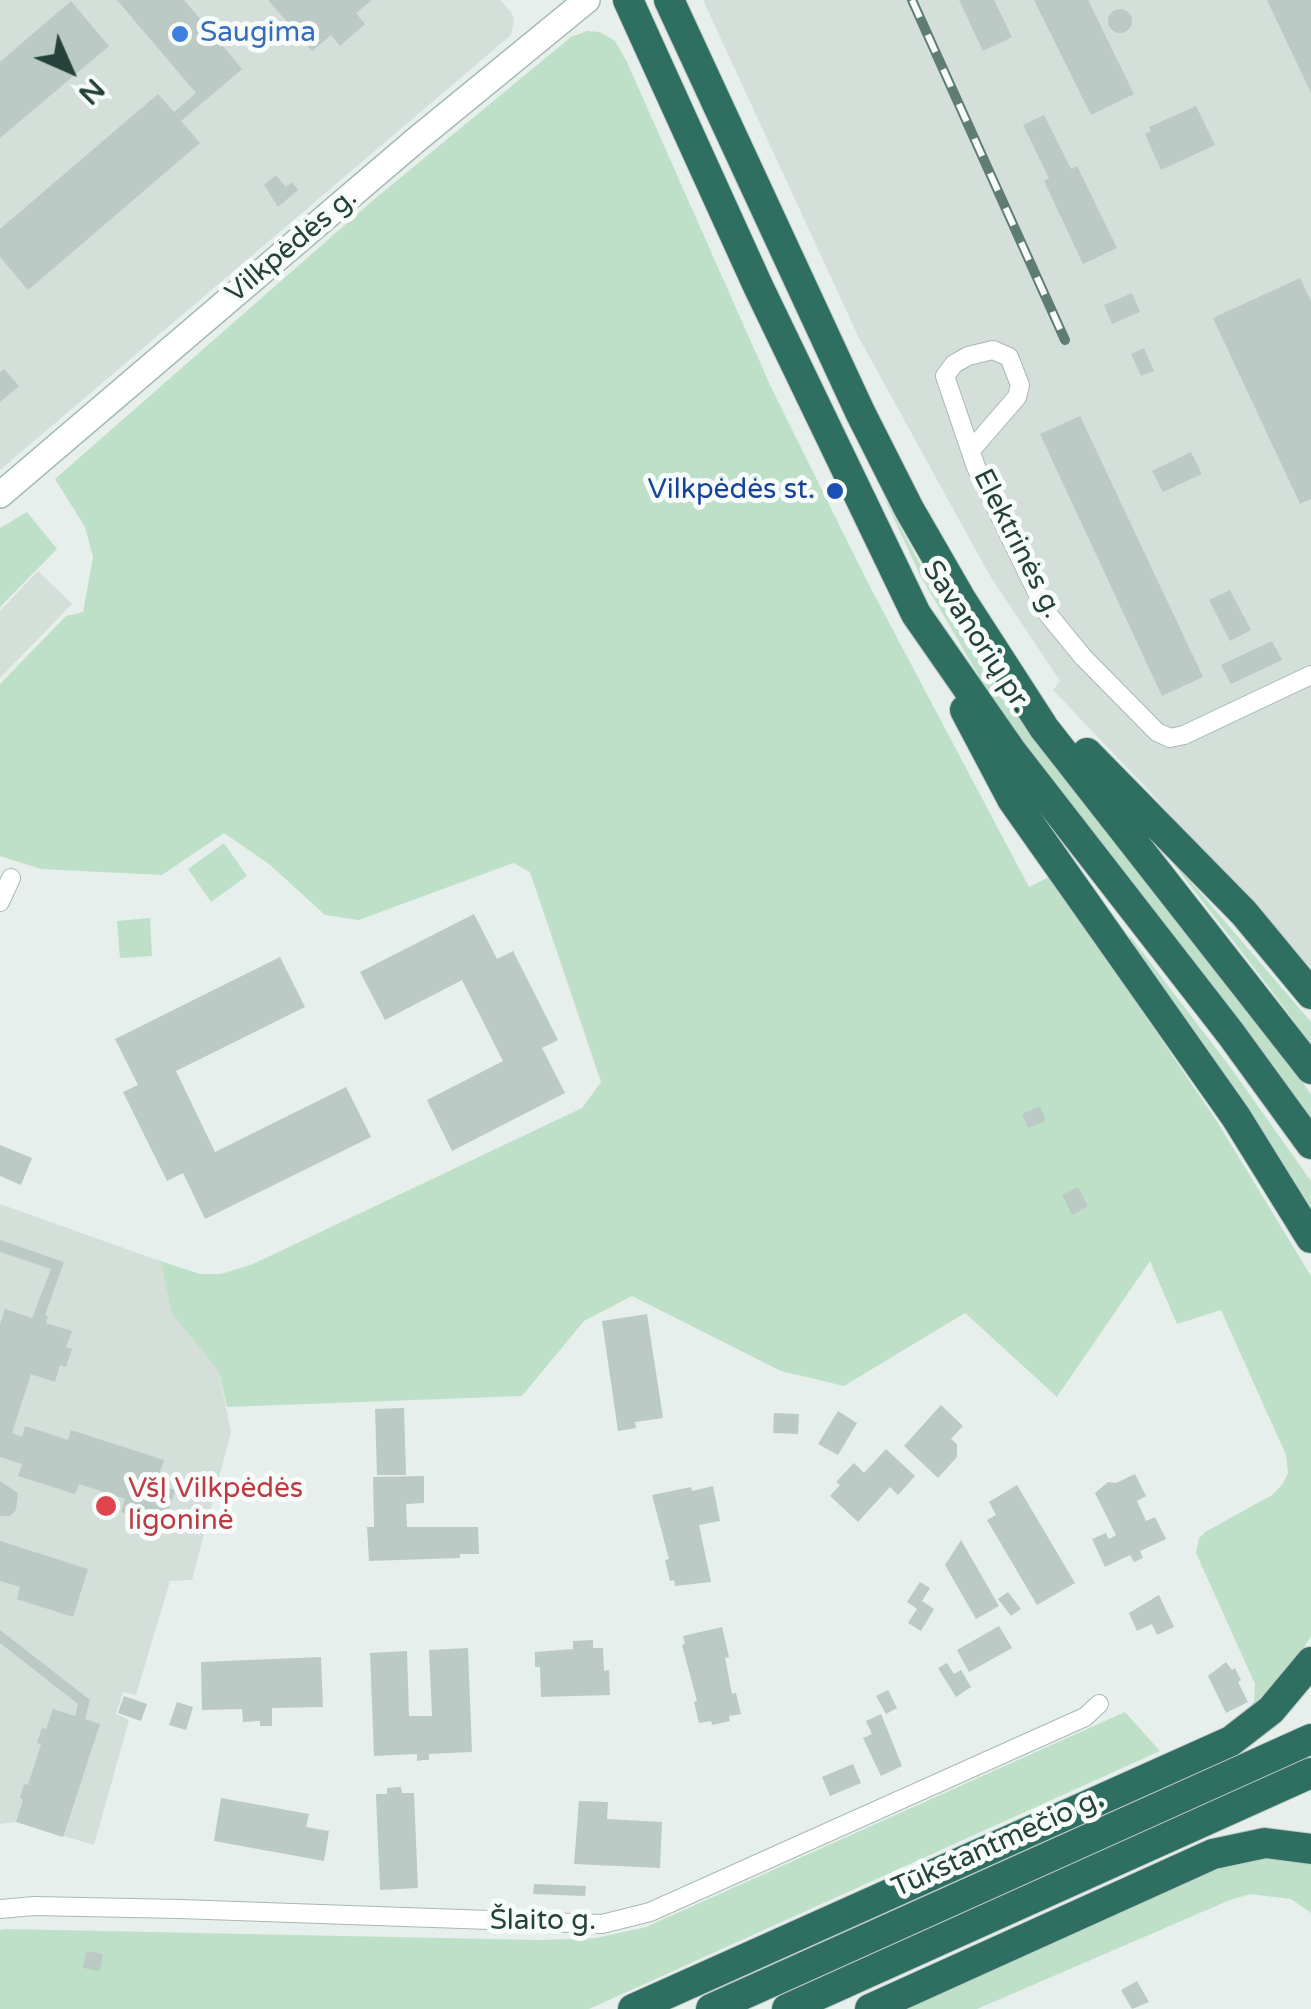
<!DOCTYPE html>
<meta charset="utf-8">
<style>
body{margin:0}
#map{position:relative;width:1311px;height:2009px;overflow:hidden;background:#e6efeb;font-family:"Varela Round",sans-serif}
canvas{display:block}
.north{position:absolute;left:20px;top:20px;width:100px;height:100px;-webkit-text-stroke:8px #f7fbf9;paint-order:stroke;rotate:135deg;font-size:28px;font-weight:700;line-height:40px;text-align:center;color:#24423a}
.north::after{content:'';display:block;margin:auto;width:35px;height:45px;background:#24423a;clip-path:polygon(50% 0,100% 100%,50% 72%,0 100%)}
</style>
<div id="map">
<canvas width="1311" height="2009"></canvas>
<div class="north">N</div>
</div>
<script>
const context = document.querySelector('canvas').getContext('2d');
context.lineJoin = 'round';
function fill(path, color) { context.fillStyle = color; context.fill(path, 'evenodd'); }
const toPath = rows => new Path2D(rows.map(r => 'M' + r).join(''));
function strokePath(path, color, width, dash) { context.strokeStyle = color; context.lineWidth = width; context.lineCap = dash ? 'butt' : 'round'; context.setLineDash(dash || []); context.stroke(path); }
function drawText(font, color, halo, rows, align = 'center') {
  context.font = font + ' "Varela Round",sans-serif'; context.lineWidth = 10; context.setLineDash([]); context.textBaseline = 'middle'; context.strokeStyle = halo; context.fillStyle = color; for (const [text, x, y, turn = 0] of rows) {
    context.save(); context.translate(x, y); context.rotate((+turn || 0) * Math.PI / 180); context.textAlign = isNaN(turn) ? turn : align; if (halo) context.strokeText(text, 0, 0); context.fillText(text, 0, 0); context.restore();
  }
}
fill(toPath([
 [0,0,500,0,512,13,514,21,511,35,0,470],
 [703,0,1311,0,1311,977,1151,793,1053,690,1060,681,990,576,858,336],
 [38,571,72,604,0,678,0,611],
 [0,1204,160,1261,172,1314,219,1372,231,1432,192,1580,170,1581,136,1695,123,1692,116,1714,129,1720,94,1845,16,1822,0,1824]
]), '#d4dfda');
fill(toPath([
 [587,31,600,32,615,41,626,60,771,387,867,581,1029,887,1051,876,1218,1123,1311,1276,1311,1636,1293,1666,1249,1708,1254,1701,1255,1684,1196,1553,1199,1538,1205,1532,1272,1495,1282,1485,1288,1473,1286,1455,1221,1310,1177,1324,1150,1261,1057,1397,965,1313,844,1386,781,1371,632,1296,584,1321,522,1396,227,1407,219,1372,172,1314,160,1261,200,1274,221,1274,253,1264,582,1108,601,1082,530,872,513,863,359,920,325,915,269,864,224,833,162,875,41,869,0,856,0,684,66,616,83,612,93,557,85,527,55,479,371,202,571,37],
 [881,491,925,573,995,685,1304,1084,1311,1095,1311,1122,1031,754,980,678,920,575],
 [27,512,57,549,0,607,0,528],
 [1151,835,1311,1022,1311,1044,1268,986],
 [224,843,247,876,211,902,188,869],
 [150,918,152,956,120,958,117,921],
 [1130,936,1231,1068,1311,1181,1311,1211,1230,1084,1129,942],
 [1125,1712,1160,1751,589,2009,0,2009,0,1930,5,1929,540,1940,596,1938,646,1927],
 [1269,1853,1311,1862,1311,1913,1291,1899,1250,1894,1230,1900,977,2009,899,2009,1214,1866]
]), '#bfe0c8');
fill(toPath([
 [117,0,184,0,242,69,181,121,200,143,28,290,0,257,0,229,158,94,174,112,196,93],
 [268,0,372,0,356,13,365,24,340,46,331,35,312,51],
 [959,0,994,0,1012,37,983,51],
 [1034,0,1088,0,1134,94,1091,115],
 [1267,0,1311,0,1311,93],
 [71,1,109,46,0,138,0,62],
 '1108 21a12 12 0 1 1 24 0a12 12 0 1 1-24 0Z',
 [1196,106,1215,145,1161,170,1145,134,1151,131,1149,127],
 [1044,115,1071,169,1077,166,1117,248,1083,264,1044,181,1049,178,1023,125],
 [276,175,286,187,292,182,298,190,278,207,264,185],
 [1300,278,1311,301,1311,499,1300,504,1213,318],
 [1132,293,1140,312,1112,324,1104,305],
 [1144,348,1154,371,1141,376,1131,354],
 [4,369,19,386,0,402,0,372],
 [1080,416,1203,677,1162,696,1040,434],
 [1191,452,1202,474,1163,492,1152,471],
 [1230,590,1251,630,1230,641,1209,600],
 [1272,641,1282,660,1231,684,1221,665],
 [474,914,497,959,513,951,558,1040,542,1048,565,1093,452,1151,427,1100,503,1061,462,980,385,1020,360,972],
 [280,957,305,1007,176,1071,215,1152,346,1087,371,1137,205,1219,183,1173,167,1181,123,1092,138,1085,115,1039],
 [1040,1106,1046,1121,1028,1128,1022,1114],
 [0,1145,32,1158,21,1185,0,1176],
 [1078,1187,1088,1206,1072,1215,1062,1195],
 [0,1240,64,1262,45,1315,48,1316,46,1323,72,1331,66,1347,72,1349,66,1367,60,1365,55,1382,31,1374,12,1433,22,1437,25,1426,68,1440,71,1430,164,1460,156,1483,175,1490,164,1526,121,1512,125,1499,79,1484,75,1494,18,1476,22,1464,0,1457,0,1325,5,1309,32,1318,51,1269,0,1252],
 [647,1314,663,1418,635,1422,636,1428,618,1431,602,1321],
 [941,1405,963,1426,951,1439,957,1444,957,1457,938,1478,904,1446],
 [404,1408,406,1475,377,1475,375,1409],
 [838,1411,857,1423,838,1455,818,1444],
 [774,1413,799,1414,798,1434,773,1433],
 [886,1449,915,1476,898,1495,890,1487,858,1522,830,1496,840,1485,836,1482,854,1463,864,1473],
 [1135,1474,1146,1496,1137,1501,1146,1521,1155,1517,1166,1539,1140,1551,1143,1558,1134,1562,1130,1555,1105,1567,1092,1539,1106,1533,1109,1539,1116,1535,1095,1493,1108,1482,1116,1483],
 [424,1476,424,1503,406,1504,407,1527,478,1527,479,1554,460,1554,460,1558,369,1561,367,1527,374,1527,373,1477],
 [0,1481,18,1493,16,1510,10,1516,0,1516],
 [1017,1485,1075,1583,1037,1605,987,1520,996,1515,989,1502],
 [713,1486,720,1521,699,1525,711,1582,675,1586,674,1580,670,1581,665,1560,669,1559,652,1495,691,1487,692,1491],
 [961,1540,999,1606,976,1619,945,1565],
 [0,1541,88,1569,73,1617,17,1599,20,1587,0,1581],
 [920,1582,930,1588,922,1601,934,1609,921,1631,908,1623,917,1609,907,1602],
 [1008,1592,1021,1609,1011,1616,998,1599],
 [1159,1595,1174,1627,1157,1635,1152,1624,1137,1631,1129,1613],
 [999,1626,1012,1648,969,1672,957,1650],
 [722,1627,729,1657,725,1658,732,1694,736,1693,741,1714,729,1716,730,1721,712,1725,711,1721,699,1723,694,1702,697,1701,682,1645,685,1644,683,1636],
 [0,1630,90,1700,85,1719,100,1724,63,1837,16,1822,23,1800,20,1798,24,1784,28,1785,41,1744,37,1743,42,1728,46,1729,53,1709,75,1716,78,1704,0,1643],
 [593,1640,593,1648,603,1648,604,1671,609,1670,610,1695,541,1697,540,1667,535,1667,535,1652,573,1649,573,1641],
 [468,1648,472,1752,429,1754,429,1760,423,1760,417,1761,417,1754,374,1756,370,1653,407,1651,409,1716,432,1716,429,1650],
 [321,1657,323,1707,272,1708,272,1726,260,1726,260,1721,243,1722,242,1709,202,1710,201,1662],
 [1226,1662,1232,1670,1235,1668,1241,1680,1238,1682,1248,1702,1226,1713,1208,1676],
 [947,1663,954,1674,961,1670,971,1687,956,1697,938,1668],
 [888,1690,897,1708,886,1714,876,1696],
 [124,1696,147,1704,141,1721,118,1713],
 [177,1702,193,1707,186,1730,169,1725],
 [881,1714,902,1766,881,1776,863,1738,872,1734,866,1721],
 [853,1764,861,1783,830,1796,822,1777],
 [401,1787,402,1793,414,1793,418,1888,380,1890,376,1794,387,1794,387,1788],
 [221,1798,309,1814,306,1827,329,1831,324,1861,214,1841],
 [579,1801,608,1802,607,1819,662,1822,660,1868,574,1864],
 [534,1884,586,1886,585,1896,533,1894],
 [86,1951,103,1954,100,1971,83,1968],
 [1137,1981,1149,2002,1132,2009,1121,1990]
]), '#bbcac4');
const street = toPath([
 [972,449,1017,397,1020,385,1009,357,993,350,968,356,954,364,945,376,976,467,1047,613,1083,657,1157,732,1170,738,1184,735,1311,675],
 [0,902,11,878],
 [0,1909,34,1906,180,1909,602,1924,650,1912,1085,1717,1099,1704]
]);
const secondary = toPath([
 [0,495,416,140,587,0]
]);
const highway = toPath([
 [628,0,758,286,916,614,1012,752,1231,1034,1311,1144],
 [669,0,860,412,909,509,962,601,1044,728,1311,1069],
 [965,710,1012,799,1236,1117,1311,1238],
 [1087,753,1244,913,1311,994],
 [633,2009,1231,1741,1271,1710,1311,1662],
 [711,2009,1311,1739],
 [787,2009,1311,1773],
 [870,2009,1213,1854,1265,1843,1311,1849]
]);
strokePath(street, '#a8b8b2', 20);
strokePath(secondary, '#a4bbb3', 28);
strokePath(highway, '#c2cac8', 32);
strokePath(street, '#fff', 18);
strokePath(secondary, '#fff', 25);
strokePath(highway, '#2f6f62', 30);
const rail = toPath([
 [912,0,1065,340]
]);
strokePath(rail, '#5f7d75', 10);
strokePath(rail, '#f7fbf9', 6, [19]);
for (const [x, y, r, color] of [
 [180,34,10,"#3f7fe0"],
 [835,491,10,"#1a4fb4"],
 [106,1506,12,"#e0444e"]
]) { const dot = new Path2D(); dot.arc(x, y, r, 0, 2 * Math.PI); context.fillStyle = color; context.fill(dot); strokePath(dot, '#f7fbf9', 4); }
drawText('28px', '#366cbe', '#f7fbf9', [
 ["Saugima",200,34]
], 'left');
drawText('28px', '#24423a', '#f7fbf9', [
 ["Vilkpėdės g.",292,246,-40],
 ["Elektrinės g.",1017,544,63],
 ["Savanorių pr.",976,637,57],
 ["Tūkstantmečio g.",998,1844,-24],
 ["Šlaito g.",543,1922]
]);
drawText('28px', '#164399', '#f7fbf9', [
 ["Vilkpėdės st.",815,491]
], 'right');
drawText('28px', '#be3a42', '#f7fbf9', [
 ["VšĮ Vilkpėdės",128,1490],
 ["ligoninė",128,1522]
], 'left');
</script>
